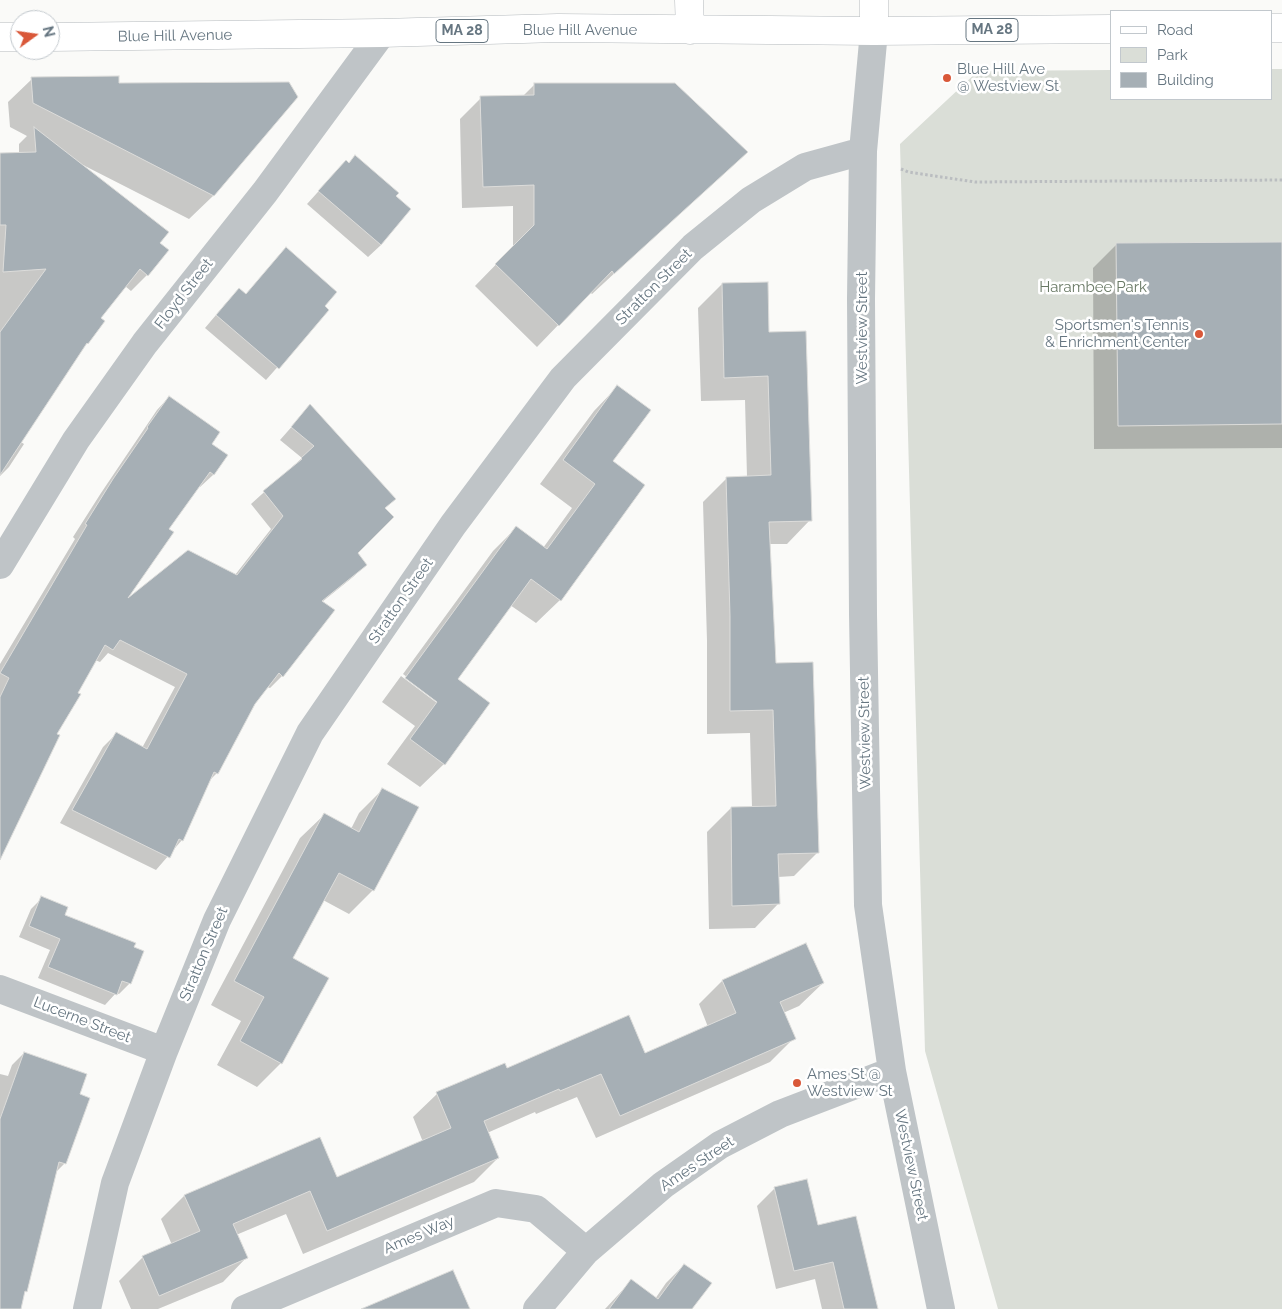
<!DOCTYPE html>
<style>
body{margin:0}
#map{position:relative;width:1282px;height:1309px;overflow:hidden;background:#fafaf8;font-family:Raleway,sans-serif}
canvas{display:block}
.legend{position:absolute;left:1110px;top:10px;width:162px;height:90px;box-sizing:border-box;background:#fff;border:1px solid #c2c8cd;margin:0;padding:6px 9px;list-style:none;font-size:15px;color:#667681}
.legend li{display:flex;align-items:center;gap:10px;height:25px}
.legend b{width:25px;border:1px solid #c2c8cd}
.north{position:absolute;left:10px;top:10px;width:50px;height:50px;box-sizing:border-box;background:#fff;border:1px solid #c2c8cd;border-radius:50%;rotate:76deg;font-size:14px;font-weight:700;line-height:20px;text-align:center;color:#667681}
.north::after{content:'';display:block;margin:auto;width:18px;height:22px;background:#d95839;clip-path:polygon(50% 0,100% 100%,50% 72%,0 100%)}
</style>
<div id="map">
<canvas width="1282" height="1309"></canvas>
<ul class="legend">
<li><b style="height:6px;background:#fff"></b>Road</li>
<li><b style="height:14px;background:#daded7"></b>Park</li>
<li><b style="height:14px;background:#a6afb5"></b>Building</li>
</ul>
<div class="north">N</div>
</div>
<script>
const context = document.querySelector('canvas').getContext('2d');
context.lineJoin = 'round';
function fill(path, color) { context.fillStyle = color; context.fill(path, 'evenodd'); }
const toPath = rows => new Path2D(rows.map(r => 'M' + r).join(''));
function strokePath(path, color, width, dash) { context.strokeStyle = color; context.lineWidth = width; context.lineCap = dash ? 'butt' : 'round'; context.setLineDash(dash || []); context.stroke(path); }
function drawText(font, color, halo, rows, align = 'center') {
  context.font = font + ' Raleway,sans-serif'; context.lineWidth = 5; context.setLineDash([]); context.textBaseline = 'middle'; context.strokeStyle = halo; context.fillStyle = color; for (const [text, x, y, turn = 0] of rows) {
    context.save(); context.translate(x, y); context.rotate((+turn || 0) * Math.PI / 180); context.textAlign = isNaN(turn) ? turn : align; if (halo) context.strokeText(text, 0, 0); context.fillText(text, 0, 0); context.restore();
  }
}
fill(toPath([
 [1271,69,1282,69,1282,1309,998,1309,925,1051,900,144,978,71,1111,70,1111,99,1271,99]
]), '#daded7');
fill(toPath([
 [32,79,297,97,213,196,189,219,83,165,83,166,158,243,147,275,131,291,125,286,100,318,87,343,80,350,21,442,24,444,9,467,0,476,0,154,19,154,19,144,27,136,10,127,8,102],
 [534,85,746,152,592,294,590,292,537,347,475,286,513,247,513,206,462,208,460,119,481,98,523,96],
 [346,161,394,196,381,245,368,257,307,204],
 [1282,243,1282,448,1094,449,1093,268,1117,244],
 [286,249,323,306,328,310,266,380,205,328,227,302,245,295],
 [722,284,768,333,810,520,787,544,769,544,774,665,817,853,794,876,778,877,778,904,755,928,709,929,707,832,731,808,752,808,750,733,707,734,707,641,703,502,727,478,747,477,745,400,701,401,698,308],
 [617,387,611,461,560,600,536,623,510,605,456,679,444,764,420,787,387,764,415,726,382,702,401,676,437,703,437,700,403,674,493,551,516,528,543,548,572,508,540,484,594,411],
 [169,397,210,444,226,455,213,475,200,487,198,486,167,529,124,603,235,575,271,529,251,504,302,458,280,440,310,406,384,509,356,553,365,565,353,577,322,602,282,676,270,688,267,687,254,703,217,773,209,781,182,840,156,870,60,823,103,747,116,734,142,748,175,687,108,653,100,662,95,660,56,734,0,857,0,664,75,539,73,537,101,493,157,410],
 [383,789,373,890,349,914,323,900,291,959,281,1063,257,1087,217,1065,241,1021,211,1005,300,838,324,815,351,829,359,813],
 [42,898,63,915,133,948,130,983,119,994,116,993,105,1005,38,978,50,950,19,937,31,909],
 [806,944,823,983,799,1006,783,1013,794,1038,770,1062,596,1138,577,1097,536,1114,535,1112,487,1133,498,1158,474,1182,303,1254,286,1214,236,1235,246,1258,223,1282,158,1309,131,1309,119,1281,143,1257,172,1245,161,1219,184,1196,336,1178,423,1142,413,1117,437,1094,504,1065,506,1069,645,1054,708,1027,699,1004,722,981],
 [24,1053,78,1095,88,1098,64,1164,54,1174,26,1291,24,1293,20,1309,0,1309,0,1074,8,1076,12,1065],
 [775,1188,817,1226,877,1309,822,1309,815,1279,776,1289,757,1206],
 [684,1265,691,1309,605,1309,631,1281,655,1299,666,1283]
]), '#0003');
const building = toPath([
 [119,76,119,83,289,82,298,97,214,196,33,103,31,77,119,76],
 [534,83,675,83,748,152,614,274,612,271,559,326,495,264,534,225,534,185,483,187,480,96,534,95,534,83],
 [34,127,169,232,160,243,169,250,148,276,140,269,101,318,105,321,88,344,87,343,0,475,0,332,46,269,3,272,6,225,0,225,0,153,36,152,34,127],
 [355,155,399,193,396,196,411,209,381,245,318,191,346,160,349,163,355,155],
 [1282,242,1282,424,1118,426,1116,243,1282,242],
 [286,247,337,292,325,306,329,310,279,369,216,315,239,288,246,294,286,247],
 [768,282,769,332,806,331,812,521,769,522,776,663,813,662,819,853,778,854,780,904,732,906,731,807,776,806,773,710,730,711,730,616,726,477,771,475,768,376,724,378,722,283,768,282],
 [617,385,651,410,613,461,645,485,561,601,531,579,458,679,490,703,445,765,410,739,437,702,405,678,516,526,547,549,595,484,563,460,617,385],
 [169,396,220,432,212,444,228,455,214,475,210,472,169,529,174,532,128,598,188,550,237,575,283,516,263,491,302,459,301,458,314,446,291,427,310,404,396,499,385,508,394,517,358,553,367,565,322,601,335,610,283,677,279,673,255,704,218,774,214,772,183,841,179,839,170,858,72,810,116,732,147,749,187,674,120,640,113,650,105,645,78,693,81,694,57,734,60,735,0,860,0,697,9,678,0,673,87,525,85,524,113,479,148,428,147,427,169,396],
 [382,788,419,807,374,891,339,873,293,958,329,978,282,1064,240,1041,264,997,234,981,324,813,359,832,382,788],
 [41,896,68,907,65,915,136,943,134,947,144,951,131,984,122,981,117,995,48,967,60,939,29,926,41,896],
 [806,943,824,983,780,1002,796,1039,620,1116,601,1074,560,1091,559,1089,484,1121,499,1158,327,1231,310,1191,233,1224,248,1258,159,1296,142,1256,200,1231,184,1195,320,1137,337,1177,451,1128,436,1092,505,1063,507,1068,629,1015,645,1053,736,1013,722,980,806,943],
 [24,1052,87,1074,80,1094,90,1098,66,1164,59,1162,27,1292,25,1291,21,1309,0,1309,0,1119,24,1052],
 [807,1179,818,1225,856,1216,878,1309,844,1309,833,1262,794,1271,774,1187,807,1179],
 [684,1264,712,1283,692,1309,609,1309,631,1279,658,1299,684,1264],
 [453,1270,470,1309,361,1309,453,1270]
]);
fill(building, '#a6afb5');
strokePath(building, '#dcdcda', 1);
const primary = toPath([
 [689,0,690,30],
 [1271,28,1282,28],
 [874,31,874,0],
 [0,37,20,37],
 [50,37,382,33,558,28,874,31,1111,29]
]);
strokePath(primary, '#b5babe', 29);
strokePath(toPath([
 [901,169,908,172,975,182,1282,180]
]), '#babdc0', 3, [2.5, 2.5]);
strokePath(toPath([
 [874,31,863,151,861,299,863,614,868,905,892,1071,941,1309],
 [0,565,76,440,145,343,265,192,382,33],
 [0,989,164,1051],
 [87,1309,115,1183,164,1051,217,920,310,733,453,525,563,378,693,247,751,200,805,167,863,151],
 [245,1309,496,1203,536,1209,586,1251],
 [537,1309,586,1251,663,1185,720,1145,780,1114,892,1071]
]), '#bfc4c7', 28);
strokePath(primary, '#fff', 28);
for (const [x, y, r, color] of [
 [947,78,5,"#d95839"],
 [1199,334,5,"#d95839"],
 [797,1083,5,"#d95839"]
]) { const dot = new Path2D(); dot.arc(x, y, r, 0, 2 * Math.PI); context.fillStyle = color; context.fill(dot); strokePath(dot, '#fff', 2); }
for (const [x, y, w] of [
 [992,30,52],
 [462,31,52]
]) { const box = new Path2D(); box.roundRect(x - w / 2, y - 11.5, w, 23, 4); context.fillStyle = '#fff'; context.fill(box); strokePath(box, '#667681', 1); }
drawText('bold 14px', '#667681', null, [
 ["MA 28",992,30],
 ["MA 28",462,31]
]);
drawText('15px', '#667681', '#fff', [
 ["Blue Hill Avenue",580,30],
 ["Blue Hill Avenue",175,36,-1],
 ["Stratton Street",654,287,-45],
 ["Floyd Street",184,294,-52],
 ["Westview Street",862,328,-90],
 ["Stratton Street",401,601,-55],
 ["Westview Street",865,733,-91],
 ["Stratton Street",204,954,-67],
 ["Lucerne Street",82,1020,21],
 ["Ames Street",697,1164,-34],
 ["Westview Street",911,1165,78],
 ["Ames Way",419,1235,-23]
]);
drawText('15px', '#667681', '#fff', [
 ["Blue Hill Ave",957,69],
 ["@ Westview St",957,86],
 ["Sportsmen's Tennis",1189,325,"right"],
 ["& Enrichment Center",1189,342,"right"],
 ["Ames St @",807,1074],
 ["Westview St",807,1091]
], 'left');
drawText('15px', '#697965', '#fff', [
 ["Harambee Park",1093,287]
]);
</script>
